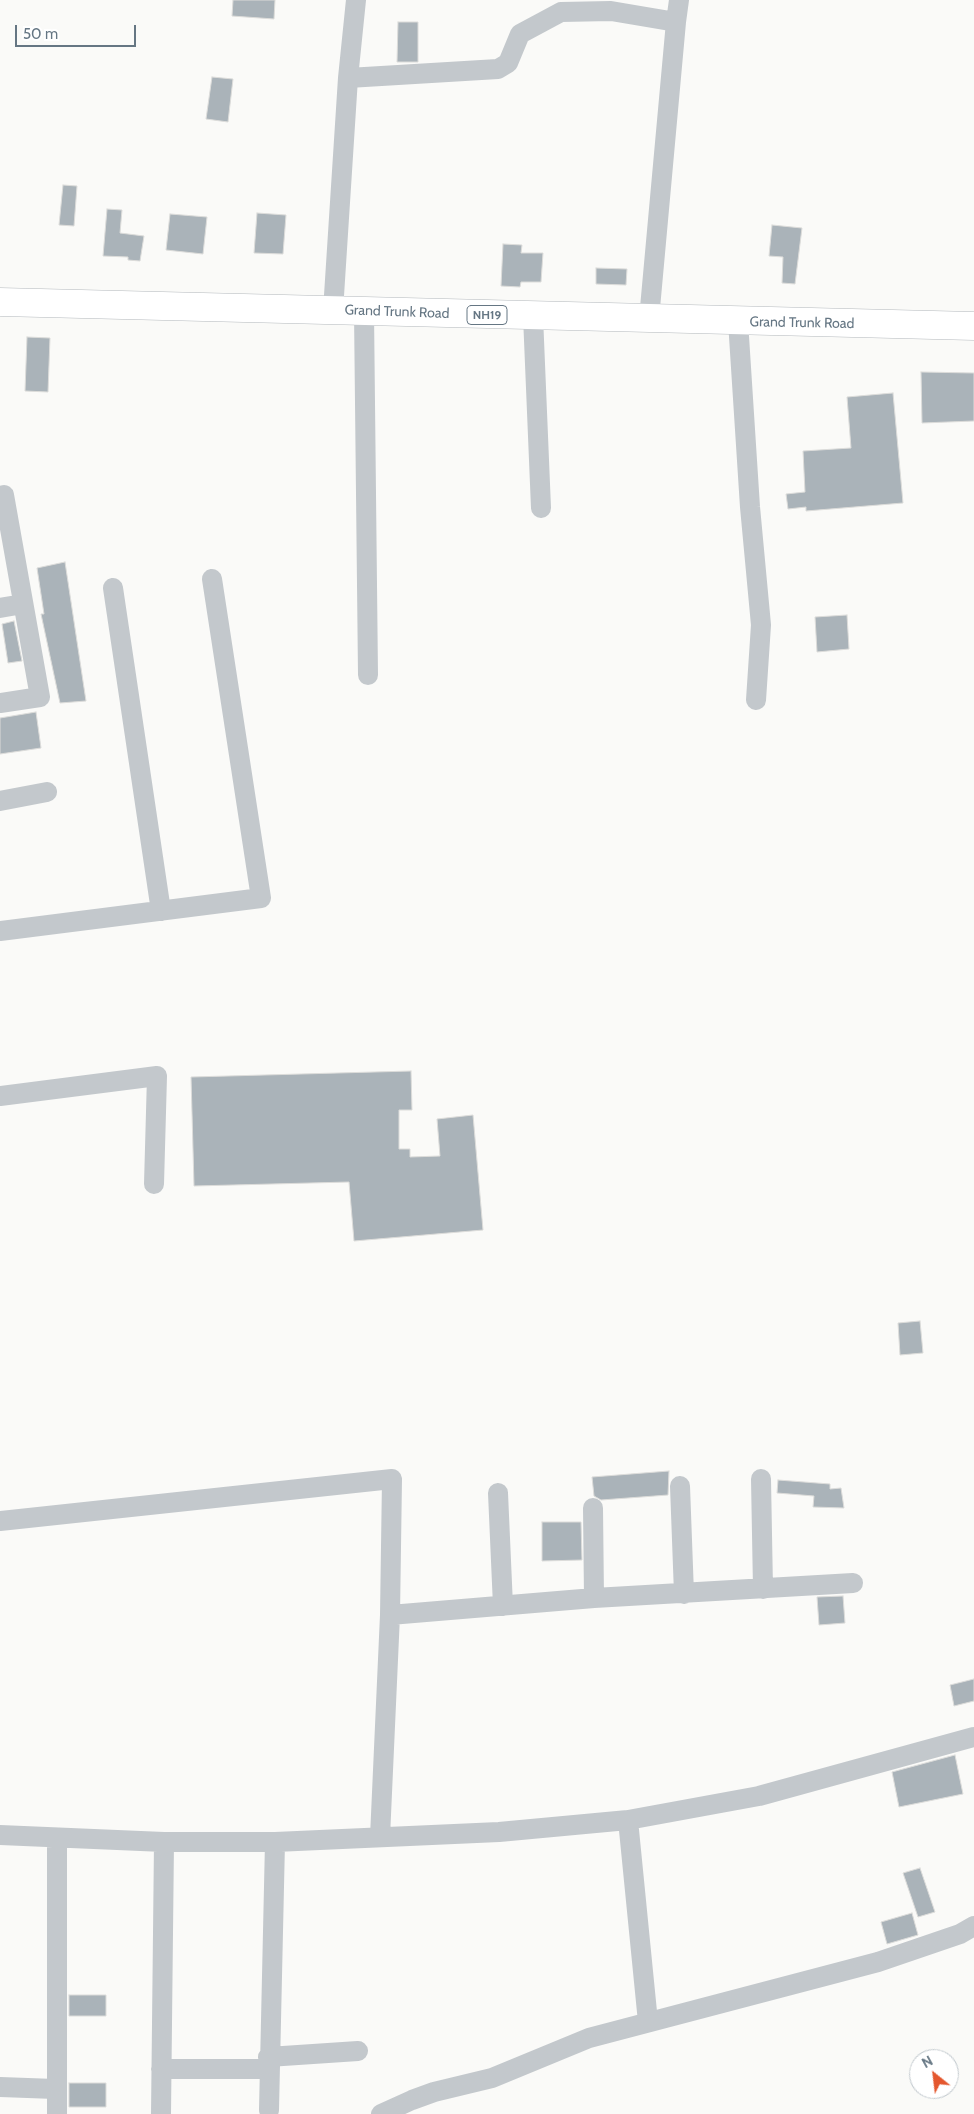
<!DOCTYPE html>
<style>
body{margin:0}
#map{position:relative;width:974px;height:2114px;overflow:hidden;background:#fafaf8;font-family:Cabin,sans-serif}
canvas{display:block}
.north{position:absolute;left:909px;top:2049px;width:50px;height:50px;box-sizing:border-box;background:#fff;border:1px solid #c1c8cd;border-radius:50%;rotate:331deg;font-size:14px;font-weight:700;line-height:20px;text-align:center;color:#657683}
.north::after{content:'';display:block;margin:auto;width:18px;height:22px;background:#e4572e;clip-path:polygon(50% 0,100% 100%,50% 72%,0 100%)}
.scale{position:absolute;left:15px;top:25px;width:121px;height:22px;box-sizing:border-box;border:2px solid #657683;border-top:0;padding-left:6px;font-size:15px;line-height:18px;white-space:nowrap;color:#657683;-webkit-text-stroke:4px #fff;paint-order:stroke}
</style>
<div id="map">
<canvas width="974" height="2114"></canvas>
<div class="north">N</div>
<div class="scale">50 m</div>
</div>
<script>
const context = document.querySelector('canvas').getContext('2d');
context.lineJoin = 'round';
function fill(path, color) { context.fillStyle = color; context.fill(path, 'evenodd'); }
const toPath = rows => new Path2D(rows.map(r => 'M' + r).join(''));
function strokePath(path, color, width, dash) { context.strokeStyle = color; context.lineWidth = width; context.lineCap = dash ? 'butt' : 'round'; context.setLineDash(dash || []); context.stroke(path); }
function drawText(font, color, halo, rows, align = 'center') {
  context.font = font + ' Cabin,sans-serif'; context.lineWidth = 5; context.setLineDash([]); context.textBaseline = 'middle'; context.strokeStyle = halo; context.fillStyle = color; for (const [text, x, y, turn = 0] of rows) {
    context.save(); context.translate(x, y); context.rotate((+turn || 0) * Math.PI / 180); context.textAlign = isNaN(turn) ? turn : align; if (halo) context.strokeText(text, 0, 0); context.fillText(text, 0, 0); context.restore();
  }
}
const building = toPath([
 [233,0,275,0,274,19,232,16,233,0],
 [398,22,418,22,418,62,397,62,398,22],
 [212,77,233,79,228,122,206,119,212,77],
 [63,185,77,186,74,226,59,225,63,185],
 [107,209,122,210,120,233,144,236,140,261,128,260,128,257,103,256,107,209],
 [257,213,286,215,283,254,254,253,257,213],
 [170,214,207,217,203,254,166,250,170,214],
 [772,225,802,228,795,284,782,283,783,257,769,256,772,225],
 [503,244,522,245,521,253,543,253,541,282,521,282,520,287,501,286,503,244],
 [596,268,627,269,626,285,596,284,596,268],
 [27,337,50,338,48,392,25,391,27,337],
 [921,372,974,373,974,421,922,423,921,372],
 [893,393,903,503,806,511,806,507,788,509,786,494,805,492,803,451,851,448,847,397,893,393],
 [65,562,86,701,60,703,41,614,44,614,37,568,65,562],
 [847,615,849,649,817,652,815,617,847,615],
 [14,621,22,661,8,663,2,624,14,621],
 [36,712,41,748,0,754,0,718,36,712],
 [411,1071,412,1110,399,1110,399,1149,410,1149,410,1157,440,1156,437,1119,473,1115,483,1230,354,1241,349,1182,194,1186,191,1077,411,1071],
 [920,1321,923,1353,900,1355,898,1323,920,1321],
 [669,1471,668,1495,601,1500,594,1496,592,1477,669,1471],
 [778,1480,830,1484,830,1489,841,1488,844,1508,813,1507,814,1496,777,1493,778,1480],
 [542,1522,581,1522,582,1560,542,1561,542,1522],
 [843,1596,845,1623,819,1625,817,1597,843,1596],
 [974,1679,974,1701,954,1706,950,1685,974,1679],
 [955,1755,963,1794,899,1807,892,1772,955,1755],
 [920,1868,935,1912,918,1917,903,1873,920,1868],
 [912,1913,918,1935,887,1944,881,1922,912,1913],
 [69,1995,106,1995,106,2016,69,2016,69,1995],
 [69,2083,106,2083,106,2107,69,2107,69,2083]
]);
fill(building, '#aab3b9');
strokePath(building, '#dcdcda', 1);
const highway = toPath([
 [0,302,974,326]
]);
strokePath(highway, '#b4b9bd', 29);
strokePath(toPath([
 [348,78,498,69,508,63,520,34,561,12,611,11,676,22],
 [333,311,348,78,356,0],
 [364,312,368,675],
 [533,316,541,508],
 [649,319,676,22,679,0],
 [738,321,750,507,761,625,756,700],
 [113,588,161,911],
 [0,608,23,604],
 [0,703,40,697,4,495],
 [0,801,47,792],
 [0,931,261,898,212,579],
 [0,1096,157,1076,154,1184],
 [761,1479,763,1589],
 [680,1486,684,1594],
 [498,1493,503,1606],
 [593,1508,594,1598],
 [0,1521,392,1479,390,1615,380,1837],
 [390,1615,594,1598,853,1583],
 [628,1820,648,2022],
 [0,1835,164,1842,275,1842,499,1832,628,1820,759,1796,974,1737],
 [268,2057,358,2051],
 [161,2069,269,2069],
 [0,2087,55,2089],
 [269,2110,275,1842],
 [57,2114,57,1838],
 [161,2114,164,1842],
 [381,2114,412,2100,434,2092,492,2078,589,2038,878,1962,960,1934,974,1926]
]), '#c3c8cc', 20);
strokePath(highway, '#fff', 28);
for (const [x, y, w] of [
 [487,315,40]
]) { const box = new Path2D(); box.roundRect(x - w / 2, y - 9.5, w, 19, 4); context.fillStyle = '#fff'; context.fill(box); strokePath(box, '#657683', 1); }
drawText('bold 12px', '#657683', null, [
 ["NH19",487,315]
]);
drawText('14px', '#657683', '#fff', [
 ["Grand Trunk Road",397,312,2],
 ["Grand Trunk Road",802,323,1]
]);
</script>
